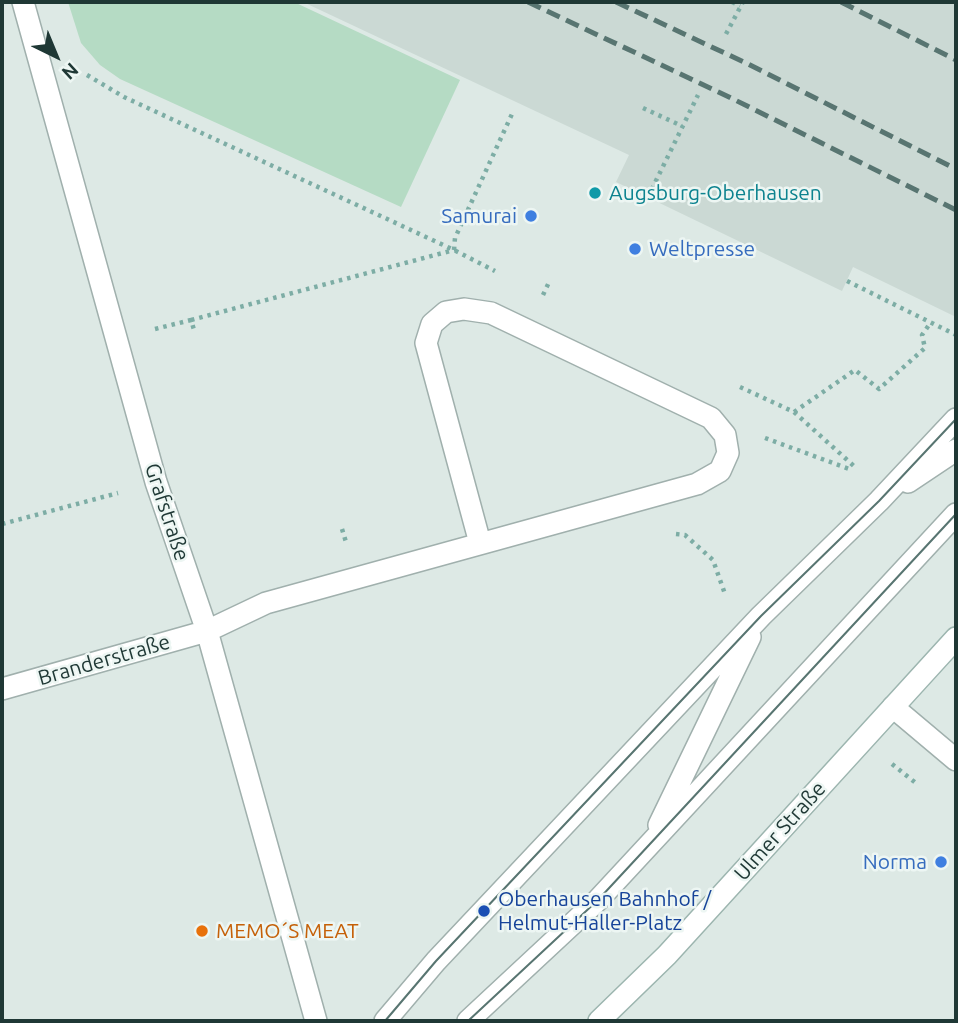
<!DOCTYPE html>
<meta charset="utf-8">
<style>
body{margin:0}
#map{position:relative;width:958px;height:1023px;overflow:hidden;background:#dde9e5;font-family:Ubuntu,sans-serif}
canvas{display:block}
.frame{position:absolute;inset:0;border:4px solid #1f3835;pointer-events:none}
.north{position:absolute;left:21px;top:21px;width:70px;height:70px;-webkit-text-stroke:5px #edf6f3;paint-order:stroke;rotate:137deg;font-size:19px;font-weight:700;line-height:28px;text-align:center;color:#1f3835}
.north::after{content:'';display:block;margin:auto;width:24px;height:32px;background:#1f3835;clip-path:polygon(50% 0,100% 100%,50% 72%,0 100%)}
</style>
<div id="map">
<canvas width="958" height="1023"></canvas>
<div class="frame"></div>
<div class="north">N</div>
</div>
<script>
const context = document.querySelector('canvas').getContext('2d');
context.lineJoin = 'round';
function fill(path, color) { context.fillStyle = color; context.fill(path, 'evenodd'); }
const toPath = rows => new Path2D(rows.map(r => 'M' + r).join(''));
function strokePath(path, color, width, dash) { context.strokeStyle = color; context.lineWidth = width; context.lineCap = dash ? 'butt' : 'round'; context.setLineDash(dash || []); context.stroke(path); }
function drawText(font, color, halo, rows, align = 'center') {
  context.font = font + ' Ubuntu,sans-serif'; context.lineWidth = 5; context.setLineDash([]); context.textBaseline = 'middle'; context.strokeStyle = halo; context.fillStyle = color; for (const [text, x, y, turn = 0] of rows) {
    context.save(); context.translate(x, y); context.rotate((+turn || 0) * Math.PI / 180); context.textAlign = isNaN(turn) ? turn : align; if (halo) context.strokeText(text, 0, 0); context.fillText(text, 0, 0); context.restore();
  }
}
fill(toPath([
 [303,2,956,2,956,317,853,267,842,291,616,182,629,155]
]), '#cbd9d4');
fill(toPath([
 [68,2,294,2,460,80,401,207,120,79,100,65,81,43]
]), '#b5dbc4');
const lane = toPath([
 [908,482,956,450],
 [659,825,750,637],
 [385,1021,436,961,761,616,879,501,956,419],
 [468,1021,598,900,956,514]
]);
const street = toPath([
 [23,2,156,482,207,631,316,1021],
 [2,689,207,631,266,603,697,484,720,471,728,453,725,435,711,418,491,313,464,309,446,312,432,324,426,343,480,543],
 [893,707,956,760]
]);
const secondary = toPath([
 [599,1021,667,955,956,638]
]);
strokePath(lane, '#a0b0ad', 24);
strokePath(street, '#a0b0ad', 24);
strokePath(secondary, '#9cb5af', 24);
strokePath(toPath([
 [732,2,740,6],
 [726,34,743,2],
 [87,75,124,97,454,250,495,271],
 [643,108,682,126],
 [648,197,698,95],
 [847,281,956,335],
 [543,295,550,280],
 [191,320,454,250,455,238,512,114],
 [155,329,191,320,195,333],
 [740,387,794,412,855,467],
 [794,412,855,370,879,389,925,348,922,335,931,322],
 [765,438,852,470],
 [2,524,118,493],
 [342,529,346,542],
 [676,534,685,535,713,560,725,594],
 [892,764,917,784]
]), '#7dada5', 4.5, [3.5, 5]);
strokePath(lane, '#fff', 21);
strokePath(street, '#fff', 21);
strokePath(secondary, '#fff', 21);
strokePath(toPath([
 [385,1021,436,961,761,616,879,501,956,419],
 [468,1021,598,900,956,514]
]), '#587571', 2);
strokePath(toPath([
 [528,2,729,97,956,210],
 [616,2,748,64,956,169],
 [841,2,956,60]
]), '#587571', 5, [14, 7]);
for (const [x, y, r, color] of [
 [595,193,7,"#0f9aa8"],
 [531,216,7,"#3f7fe0"],
 [635,249,7,"#3f7fe0"],
 [941,862,7,"#3f7fe0"],
 [484,911,7,"#1a4fb4"],
 [202,931,7,"#e8710a"]
]) { const dot = new Path2D(); dot.arc(x, y, r, 0, 2 * Math.PI); context.fillStyle = color; context.fill(dot); strokePath(dot, '#edf6f3', 2.5); }
drawText('21px', '#0d838f', '#edf6f3', [
 ["Augsburg-Oberhausen",609,193]
], 'left');
drawText('21px', '#366cbe', '#edf6f3', [
 ["Samurai",517,216],
 ["Weltpresse",649,249,"left"],
 ["Norma",927,862]
], 'right');
drawText('21px', '#1f3835', '#edf6f3', [
 ["Grafstraße",167,512,72],
 ["Branderstraße",104,660,-16],
 ["Ulmer Straße",780,831,-48]
]);
drawText('21px', '#164399', '#edf6f3', [
 ["Oberhausen Bahnhof /",498,899],
 ["Helmut-Haller-Platz",498,923]
], 'left');
drawText('21px', '#c56008', '#edf6f3', [
 ["MEMO´S MEAT",216,931]
], 'left');
</script>
